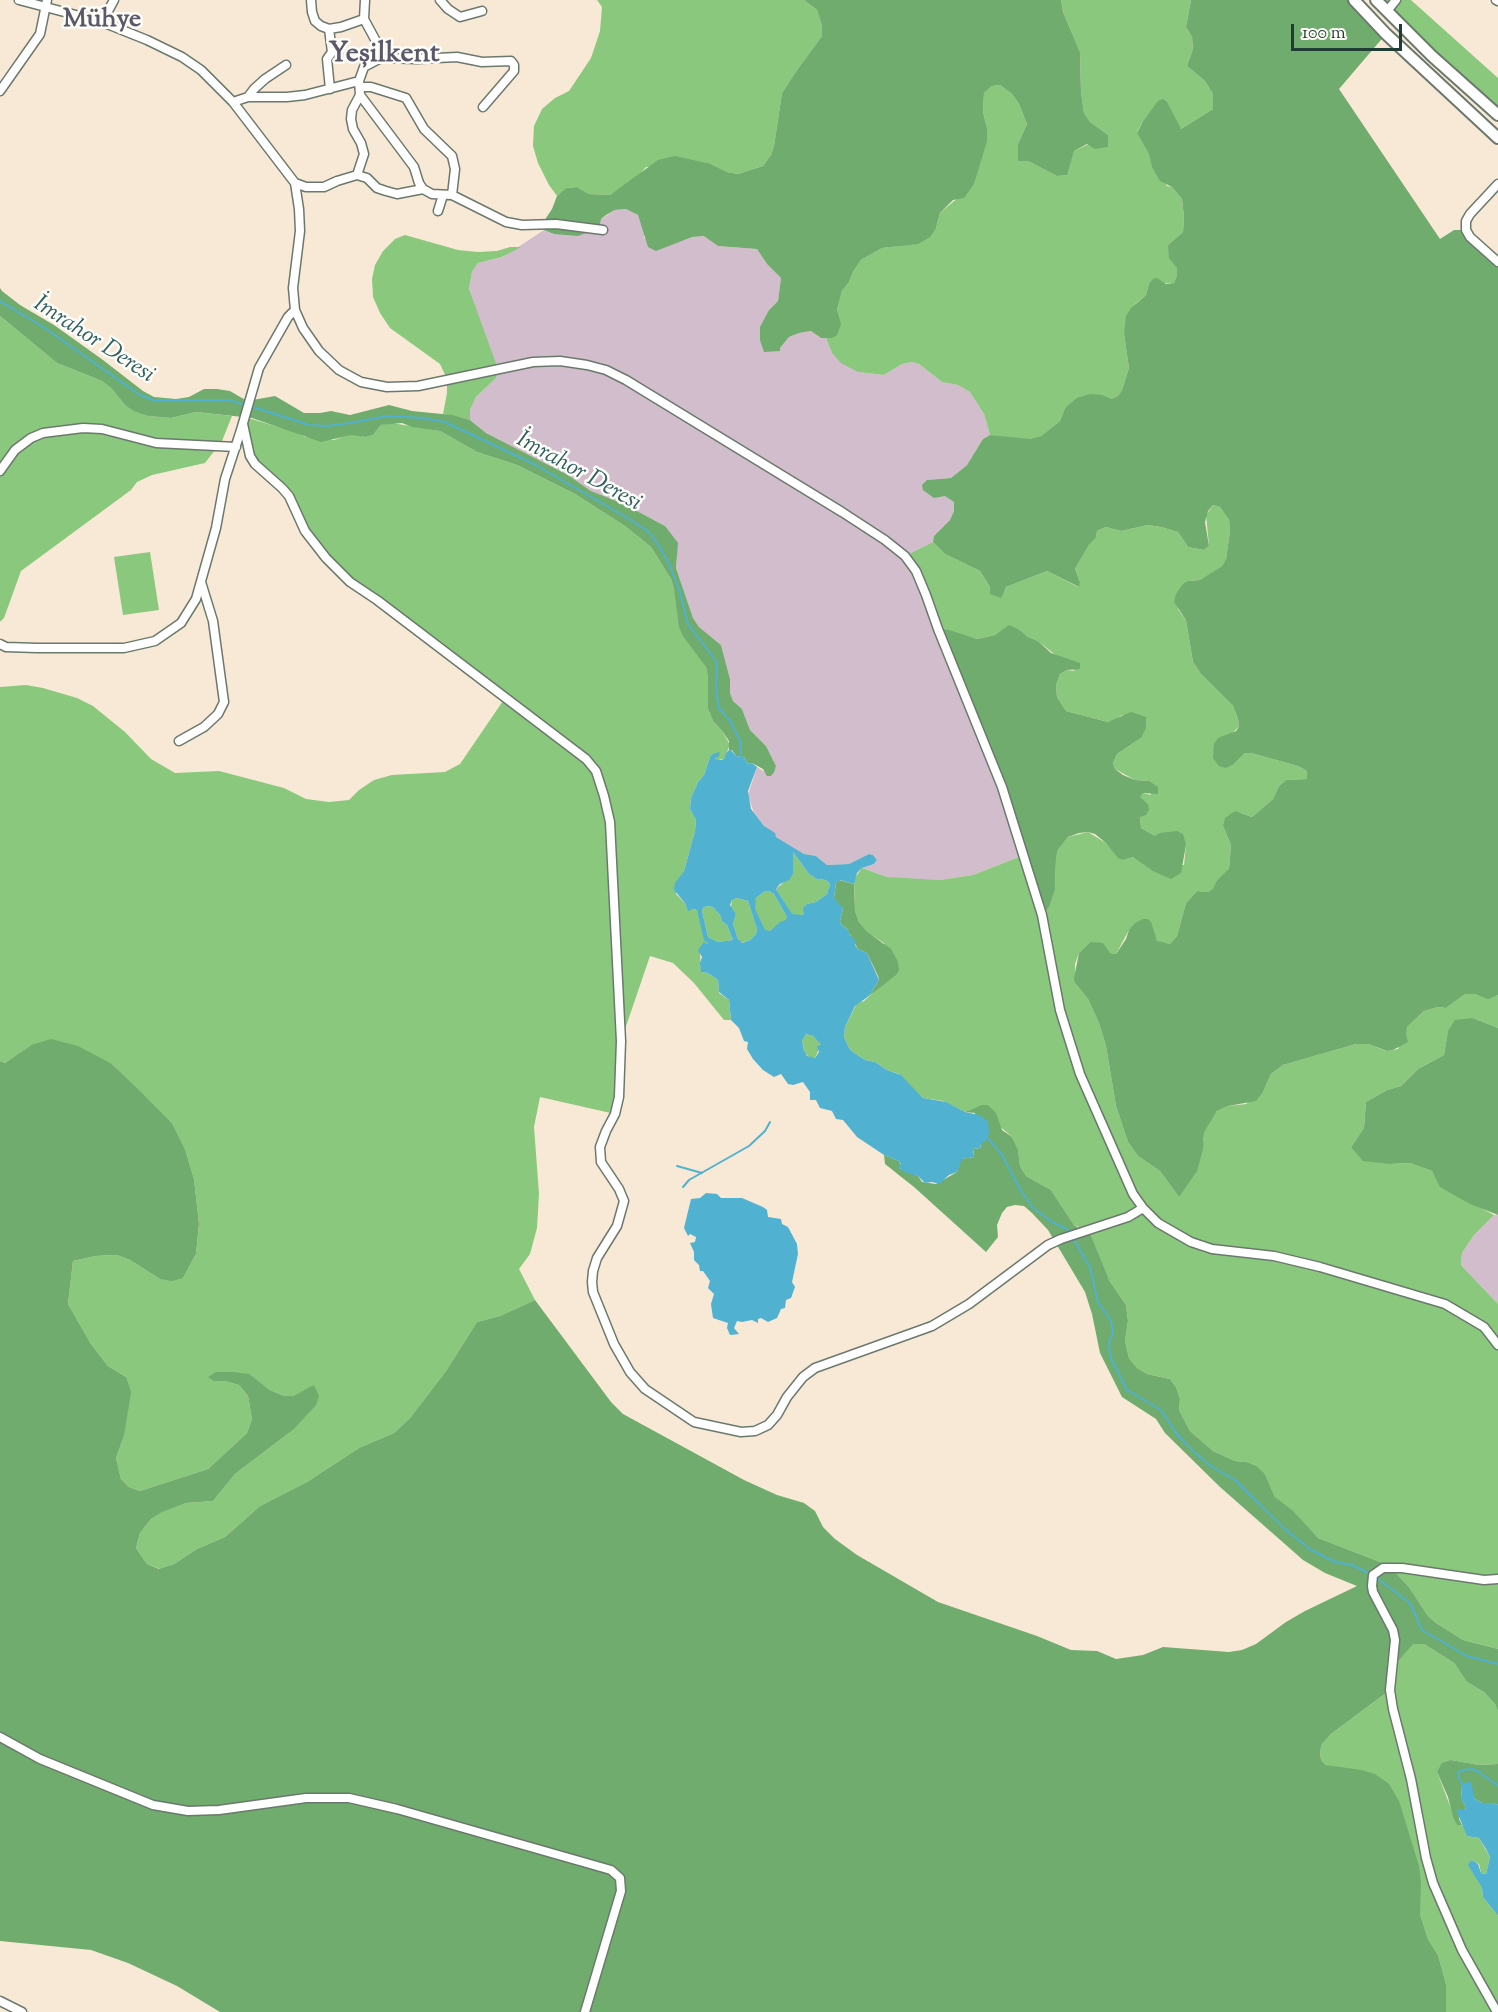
<!DOCTYPE html>
<meta charset="utf-8">
<style>
body{margin:0}
#map{position:relative;width:1498px;height:2012px;overflow:hidden;background:#f8e9d6;font-family:"Sorts Mill Goudy",serif}
canvas{display:block}
.scale{position:absolute;left:1291px;top:24px;width:111px;height:27px;box-sizing:border-box;border:3px solid #1f3d34;border-top:0;padding-left:8px;font-size:18px;line-height:21px;white-space:nowrap;color:#1f3d34;-webkit-text-stroke:4px #fdfcf7;paint-order:stroke}
</style>
<div id="map">
<canvas width="1498" height="2012"></canvas>
<div class="scale">100 m</div>
</div>
<script>
const context = document.querySelector('canvas').getContext('2d');
context.lineJoin = 'round';
function fill(path, color) { context.fillStyle = color; context.fill(path, 'evenodd'); }
const toPath = rows => new Path2D(rows.map(r => 'M' + r).join(''));
function strokePath(path, color, width, dash) { context.strokeStyle = color; context.lineWidth = width; context.lineCap = dash ? 'butt' : 'round'; context.setLineDash(dash || []); context.stroke(path); }
function drawText(font, color, halo, rows, align = 'center') {
  context.font = font + ' "Sorts Mill Goudy",serif'; context.lineWidth = 5; context.setLineDash([]); context.textBaseline = 'middle'; context.strokeStyle = halo; context.fillStyle = color; for (const [text, x, y, turn = 0] of rows) {
    context.save(); context.translate(x, y); context.rotate((+turn || 0) * Math.PI / 180); context.textAlign = isNaN(turn) ? turn : align; if (halo) context.strokeText(text, 0, 0); context.fillText(text, 0, 0); context.restore();
  }
}
fill(toPath([
 [626,209,638,215,644,229,644,238,677,242,692,237,705,236,718,246,757,249,767,264,781,278,778,301,769,310,780,348,789,337,799,333,811,331,821,338,826,338,832,353,858,372,884,375,902,364,912,362,919,364,942,382,958,385,970,392,984,414,990,435,983,439,967,465,951,478,927,480,954,502,954,511,950,520,934,536,933,542,905,556,916,571,1024,855,973,875,940,880,904,879,887,877,862,868,874,864,877,860,873,855,869,854,849,864,827,865,816,856,804,854,776,837,772,832,764,826,754,813,748,795,757,767,771,776,776,766,766,746,750,730,742,709,733,701,730,693,730,679,721,645,699,627,693,618,676,568,677,558,665,526,624,504,591,491,568,475,486,433,470,420,470,410,476,397,496,378,469,289,472,272,478,263,503,257,544,230,554,234,601,219,615,210],
 [1494,1215,1498,1215,1498,1304,1461,1265,1462,1253,1474,1235]
]), '#d1bdcc');
fill(toPath([
 [597,0,804,0,817,10,822,26,822,36,797,70,782,93,774,146,771,155,763,166,738,174,727,172,711,164,646,167,636,178,610,195,589,194,577,187,566,188,557,196,549,185,538,163,533,146,534,126,542,109,555,98,569,91,591,58,600,31,602,7],
 [1061,0,1191,0,1186,27,1192,37,1193,49,1187,66,1205,81,1213,94,1213,109,1181,129,1158,102,1143,121,1137,132,1167,186,1172,187,1182,199,1184,217,1183,232,1168,245,1177,268,1177,275,1174,283,1149,284,1146,295,1135,304,1124,334,1129,368,1122,390,1118,396,1111,399,1065,408,1060,421,1041,436,1029,439,1015,439,990,435,984,414,970,392,958,385,942,382,919,364,912,362,902,364,884,375,858,372,841,363,832,353,826,338,832,338,838,320,837,310,842,291,849,282,853,272,861,260,882,248,898,246,936,228,940,213,974,184,987,128,983,112,984,93,992,86,1000,85,1012,94,1019,104,1027,124,1018,144,1019,161,1028,161,1057,176,1066,175,1074,151,1108,135,1090,122,1084,113,1081,92,1080,52,1063,12],
 [1376,0,1411,0,1498,78,1498,115],
 [405,235,458,250,478,252,497,251,510,247,521,247,502,257,478,263,472,272,469,289,498,369,496,378,476,397,470,410,470,420,443,414,447,393,447,379,440,364,390,328,380,313,373,297,372,279,375,265,383,251,395,239],
 [0,316,57,363,102,381,111,388,125,405,148,416,171,418,196,412,232,416,222,441,205,463,152,475,137,482,131,490,21,571,4,618,0,622],
 [245,417,295,432,305,437,334,440,351,434,366,437,373,435,381,425,392,423,440,431,477,452,517,465,575,494,625,526,651,547,671,579,677,598,678,618,706,667,708,678,708,709,713,721,723,732,730,745,724,759,716,760,716,757,710,757,704,775,698,782,691,798,690,809,696,820,695,831,684,871,677,882,676,894,685,903,687,908,697,910,708,943,700,951,701,972,708,973,718,980,719,993,729,1000,731,1020,724,1020,694,983,673,963,650,956,621,1041,615,1114,540,1097,534,1127,539,1194,537,1228,530,1254,519,1269,535,1300,500,1316,477,1322,446,1371,410,1418,394,1433,359,1448,307,1482,260,1506,225,1537,197,1549,174,1564,160,1569,147,1564,136,1548,140,1533,151,1519,159,1513,186,1503,213,1501,235,1474,293,1430,314,1386,293,1396,284,1396,270,1390,248,1374,214,1381,225,1381,239,1385,248,1396,252,1419,247,1433,208,1469,140,1491,129,1487,121,1479,116,1458,124,1436,126,1377,108,1366,91,1344,68,1304,73,1261,95,1256,117,1255,130,1260,160,1279,183,1278,196,1254,199,1224,194,1179,185,1149,172,1123,112,1064,31,1045,5,1063,0,1061,0,687,26,685,43,688,77,698,93,706,125,732,151,759,175,773,219,771,284,788,306,799,329,802,349,800,359,790,374,780,392,775,445,772,460,764,505,698,326,558,289,496,255,464],
 [1213,505,1220,507,1229,520,1230,531,1226,559,1222,566,1210,574,1200,580,1188,581,1178,609,1186,620,1193,662,1201,674,1233,706,1238,719,1239,727,1231,734,1234,764,1245,753,1251,753,1298,766,1307,771,1307,779,1286,780,1279,786,1273,799,1252,817,1241,813,1223,826,1231,845,1229,870,1217,880,1214,889,1208,892,1197,891,1186,903,1177,936,1170,944,1162,943,1157,941,1155,937,1129,930,1116,954,1110,953,1090,942,1079,953,1075,964,1075,983,1088,999,1099,1023,1106,1046,1116,1106,1128,1142,1138,1156,1160,1171,1179,1197,1204,1139,1203,1132,1217,1111,1228,1106,1246,1104,1263,1092,1271,1074,1283,1065,1356,1044,1368,1044,1386,1051,1393,1050,1398,1049,1407,1027,1424,1011,1438,1007,1446,1008,1465,994,1475,994,1488,998,1498,995,1498,1028,1473,1018,1448,1032,1444,1055,1418,1069,1401,1086,1387,1090,1366,1102,1364,1128,1351,1147,1390,1164,1410,1163,1432,1171,1441,1187,1494,1215,1474,1235,1462,1253,1461,1265,1498,1304,1498,1649,1463,1640,1436,1623,1428,1616,1409,1587,1388,1565,1318,1538,1275,1497,1265,1474,1246,1462,1235,1461,1213,1451,1190,1431,1179,1410,1180,1399,1176,1387,1170,1379,1147,1374,1137,1368,1129,1358,1125,1341,1128,1321,1126,1305,1109,1280,1081,1228,1074,1225,1051,1190,1026,1176,1020,1166,1018,1151,1012,1137,978,1107,965,1112,943,1101,923,1098,899,1074,887,1070,875,1062,865,1060,853,1052,849,1048,844,1037,845,1027,857,1003,864,1001,883,984,895,976,884,943,865,931,859,922,855,911,854,879,862,868,887,877,940,880,973,875,1024,855,1055,889,1056,858,1058,850,1068,837,1088,832,1106,843,1123,860,1133,857,1141,861,1184,865,1186,845,1155,836,1141,828,1140,817,1148,804,1139,797,1143,793,1151,795,1149,781,1135,780,1115,769,1113,763,1117,754,1141,738,1122,715,1115,720,1108,722,1066,711,1057,697,1056,685,1060,674,1067,670,1075,671,1038,641,1028,637,1020,630,1009,626,995,635,977,639,938,629,926,595,905,556,933,542,945,554,980,571,990,587,990,594,1004,591,1006,587,1047,571,1078,587,1080,582,1075,569,1089,545,1096,538,1097,531,1106,527,1121,531,1148,525,1161,527,1178,532,1188,547,1204,550,1209,546,1206,515],
 [150,552,159,610,123,615,114,557],
 [793,852,809,874,817,879,826,880,830,884,827,894,816,902,807,904,804,908,804,914,801,915,792,915,776,889,793,874],
 [765,891,769,891,774,894,787,917,787,920,770,931,765,931,755,912,754,905,756,898],
 [737,898,748,901,757,929,756,934,750,940,741,943,738,939,733,924,736,914,731,907,732,900],
 [707,906,713,907,720,915,722,921,727,925,733,940,718,942,708,937,702,911,703,908],
 [806,1034,813,1036,821,1045,815,1058,810,1058,805,1053,802,1041],
 [1412,1644,1424,1644,1454,1663,1467,1682,1484,1692,1495,1704,1498,1712,1498,1764,1479,1765,1451,1760,1437,1772,1457,1824,1464,1826,1467,1836,1479,1838,1490,1857,1486,1874,1481,1873,1479,1864,1471,1860,1469,1865,1482,1888,1483,1897,1498,1916,1498,2012,1446,2012,1446,1984,1438,1955,1428,1939,1420,1914,1420,1903,1338,1768,1326,1765,1321,1760,1320,1752,1322,1744,1331,1734,1390,1690,1393,1667]
]), '#8ac87e');
fill(toPath([
 [804,0,1061,0,1063,12,1080,52,1081,92,1084,113,1090,122,1108,135,1108,147,1095,149,1087,144,1074,151,1067,175,1057,176,1028,161,1018,161,1018,144,1027,124,1019,104,1012,94,1000,85,992,86,984,93,983,112,987,128,987,141,974,184,964,198,953,200,940,213,936,228,930,237,918,244,882,248,861,260,853,272,849,282,842,291,837,310,841,324,837,335,832,338,821,338,811,331,799,333,789,337,780,348,780,351,764,352,760,340,760,327,769,310,778,301,781,278,767,264,757,249,718,246,704,236,692,237,656,251,648,247,638,215,626,209,615,210,606,215,601,219,599,228,578,236,554,234,544,230,546,218,552,209,557,196,566,188,577,187,589,194,610,195,658,160,675,156,711,164,727,172,738,174,763,166,771,155,774,146,782,93,797,70,822,36,822,26,817,10],
 [1191,0,1354,0,1386,34,1339,89,1440,239,1454,230,1466,230,1498,262,1498,995,1488,999,1475,994,1465,994,1446,1008,1438,1007,1424,1011,1407,1027,1406,1034,1408,1042,1393,1050,1387,1051,1368,1044,1356,1044,1283,1065,1271,1074,1263,1092,1256,1101,1228,1106,1217,1111,1204,1132,1203,1149,1197,1171,1179,1197,1160,1171,1138,1156,1128,1142,1116,1106,1106,1046,1099,1023,1088,999,1075,983,1074,978,1079,953,1090,942,1103,943,1110,953,1116,954,1126,939,1129,930,1135,923,1143,919,1148,919,1151,922,1157,941,1170,944,1177,936,1186,903,1197,891,1208,892,1213,889,1217,880,1229,869,1231,845,1223,826,1225,818,1235,811,1252,817,1273,799,1279,786,1286,780,1307,779,1307,771,1298,766,1251,753,1245,753,1234,764,1226,768,1219,766,1213,758,1214,744,1218,738,1236,731,1239,727,1238,719,1233,706,1201,674,1193,662,1186,620,1174,602,1176,594,1183,584,1188,581,1200,580,1222,566,1226,559,1230,531,1229,520,1220,507,1213,505,1208,511,1205,522,1209,546,1204,550,1188,547,1178,532,1161,527,1148,525,1121,531,1106,527,1097,531,1096,538,1089,545,1075,569,1080,582,1079,587,1047,571,1006,587,1001,598,990,594,990,587,980,571,945,554,933,542,934,536,950,520,954,511,954,502,945,496,934,498,923,490,922,485,927,480,951,478,967,465,983,439,990,435,1029,439,1041,436,1060,421,1065,408,1077,398,1090,394,1102,395,1111,399,1118,396,1122,390,1129,368,1124,334,1126,316,1131,308,1146,295,1149,284,1153,279,1157,278,1166,284,1174,283,1177,275,1177,268,1169,258,1168,245,1183,232,1184,217,1182,199,1172,187,1160,181,1152,167,1149,154,1137,133,1143,121,1158,101,1163,99,1167,102,1181,129,1213,109,1213,94,1205,81,1187,66,1193,49,1192,37,1186,27],
 [0,288,2,291,20,305,54,325,103,360,143,391,154,397,176,399,189,397,204,389,217,389,230,391,247,401,275,396,304,413,320,413,331,411,350,415,389,405,412,411,452,415,470,420,486,433,568,475,591,491,624,504,665,526,678,543,676,568,693,618,699,627,721,645,730,679,730,693,733,701,742,709,750,730,766,746,776,766,774,772,771,776,767,776,763,769,752,763,748,764,744,757,736,756,732,750,729,750,729,741,723,732,713,721,708,709,708,678,706,667,683,636,679,627,674,589,671,579,651,547,625,526,575,494,517,465,477,452,440,431,412,427,402,423,381,425,373,435,366,437,351,435,321,442,252,418,196,412,171,418,148,416,134,411,125,405,111,388,102,381,57,363,0,316],
 [1009,625,1020,630,1028,637,1038,641,1051,653,1080,663,1080,669,1067,670,1060,674,1056,685,1057,697,1066,711,1108,722,1131,712,1146,717,1146,728,1141,738,1117,754,1113,763,1115,769,1123,775,1135,780,1149,781,1158,787,1158,794,1143,793,1140,797,1148,804,1149,810,1146,815,1140,817,1141,828,1155,836,1160,833,1177,831,1183,834,1186,845,1181,873,1171,879,1153,871,1133,857,1123,860,1118,858,1106,843,1095,834,1088,832,1079,833,1068,837,1058,850,1056,858,1055,889,1049,907,1042,915,1018,838,938,629,949,630,977,639,995,635],
 [839,880,854,884,855,911,859,922,866,931,891,949,898,962,899,971,895,976,869,996,879,980,878,976,867,953,858,949,847,929,841,924,840,921,843,909,836,902,834,897,836,883],
 [1473,1018,1498,1028,1498,1215,1470,1204,1440,1187,1432,1171,1410,1163,1390,1164,1363,1161,1351,1147,1364,1128,1366,1102,1387,1090,1401,1086,1418,1069,1444,1055,1448,1031,1455,1020],
 [51,1039,78,1046,112,1064,140,1091,172,1123,185,1149,194,1179,199,1224,196,1254,183,1278,172,1281,160,1279,130,1260,117,1255,95,1256,73,1261,68,1304,91,1344,108,1366,126,1377,131,1392,124,1436,116,1458,121,1479,129,1487,140,1491,208,1469,247,1433,252,1419,248,1396,239,1385,225,1381,214,1381,208,1377,216,1372,232,1372,249,1374,270,1390,284,1396,293,1396,314,1385,319,1396,316,1405,293,1430,235,1474,213,1501,186,1503,160,1513,151,1519,140,1533,136,1548,147,1564,159,1569,174,1564,197,1549,225,1537,260,1506,307,1482,359,1448,394,1433,410,1418,446,1371,477,1322,500,1316,535,1300,611,1402,623,1414,744,1480,777,1495,804,1503,815,1511,823,1527,835,1539,857,1555,938,1602,1037,1636,1071,1650,1097,1651,1116,1659,1143,1655,1163,1647,1229,1652,1242,1650,1256,1644,1286,1622,1305,1611,1357,1586,1325,1573,1303,1560,1220,1487,1165,1433,1156,1419,1122,1397,1100,1353,1092,1314,1085,1292,1048,1230,1032,1213,1024,1206,1015,1205,1007,1207,1002,1213,997,1225,998,1237,986,1252,914,1187,885,1164,884,1155,899,1161,901,1165,899,1168,918,1176,922,1182,936,1184,957,1172,961,1159,974,1157,973,1148,980,1149,981,1144,975,1113,965,1112,982,1105,988,1105,996,1113,1002,1130,1012,1137,1018,1150,1020,1166,1026,1176,1051,1190,1074,1225,1091,1236,1109,1280,1126,1305,1128,1321,1125,1341,1129,1358,1137,1368,1147,1374,1170,1379,1176,1387,1180,1399,1179,1410,1190,1431,1213,1451,1235,1461,1246,1462,1256,1466,1265,1474,1275,1497,1293,1511,1318,1538,1388,1565,1409,1587,1428,1616,1436,1623,1463,1640,1498,1649,1498,1712,1495,1704,1484,1692,1467,1682,1454,1663,1424,1644,1413,1644,1393,1667,1390,1690,1331,1734,1322,1744,1320,1752,1321,1760,1326,1765,1361,1770,1375,1774,1389,1784,1399,1801,1419,1866,1421,1883,1420,1914,1428,1939,1438,1955,1446,1984,1446,2012,220,2012,177,1986,128,1963,91,1950,0,1941,0,1061,5,1063,31,1045],
 [1451,1760,1479,1765,1498,1764,1498,1805,1493,1803,1482,1803,1475,1799,1464,1786,1461,1787,1462,1800,1466,1807,1465,1810,1461,1810,1459,1819,1462,1825,1457,1825,1453,1817,1448,1797,1437,1772,1442,1763]
]), '#6fac6d');
fill(toPath([
 [729,750,731,750,736,756,744,757,748,764,752,763,757,767,748,791,751,809,764,826,775,833,776,837,804,854,816,856,827,865,849,864,869,854,873,855,877,860,874,864,862,868,857,873,854,884,840,880,836,883,834,897,843,909,840,921,841,924,849,931,850,935,856,941,855,945,858,949,867,953,879,980,869,996,855,1006,845,1027,844,1037,849,1048,853,1052,865,1060,875,1062,887,1070,901,1075,923,1098,946,1102,965,1112,979,1115,988,1121,989,1133,987,1140,981,1144,980,1149,973,1148,974,1157,962,1159,957,1172,949,1175,939,1184,932,1182,925,1183,918,1176,906,1173,898,1167,901,1164,899,1161,884,1155,857,1137,843,1120,836,1119,832,1111,820,1108,816,1100,810,1100,810,1092,803,1082,793,1085,788,1084,781,1074,774,1077,763,1070,753,1059,747,1049,748,1042,744,1041,739,1028,731,1020,729,1000,719,992,718,980,708,973,701,972,700,963,702,957,698,950,704,942,707,944,708,943,704,940,697,910,693,909,688,911,685,903,674,890,675,883,684,871,695,831,696,820,690,809,691,798,698,782,704,775,710,757,713,754,719,752,720,755,715,759,721,760,724,759,726,753],
 [793,852,809,874,817,879,826,880,830,884,827,894,816,902,807,904,803,908,804,914,801,915,792,914,776,889,780,884,789,880,793,874],
 [765,891,769,891,774,894,787,917,786,920,780,922,770,931,765,930,755,909,756,898],
 [737,898,748,901,757,929,756,934,750,940,742,943,738,939,733,924,736,914,730,905,732,900],
 [707,906,713,907,720,915,722,921,727,925,733,940,718,942,708,937,702,911,703,908],
 [806,1034,813,1036,821,1045,817,1046,819,1052,815,1058,807,1056,804,1050,802,1041],
 [706,1193,717,1194,721,1198,742,1198,763,1207,767,1210,768,1217,781,1219,782,1224,788,1227,797,1244,798,1254,792,1282,795,1287,791,1298,786,1300,785,1308,781,1309,777,1318,768,1322,761,1318,758,1319,758,1323,752,1320,742,1322,737,1321,734,1328,739,1334,730,1335,727,1328,728,1323,713,1318,711,1304,714,1294,708,1288,710,1281,703,1271,700,1271,699,1265,694,1260,694,1252,690,1243,695,1242,696,1237,690,1234,688,1236,684,1228,691,1199,700,1198],
 [1471,1782,1475,1799,1482,1803,1493,1803,1498,1805,1498,1916,1483,1897,1482,1888,1468,1865,1471,1860,1475,1862,1478,1864,1481,1873,1486,1874,1490,1857,1486,1849,1479,1838,1467,1836,1457,1812,1457,1810,1465,1810,1466,1807,1462,1800,1461,1787,1465,1783]
]), '#51b1d0');
strokePath(toPath([
 [0,301,45,328,140,395,153,400,229,400,242,404],
 [250,406,309,425,327,426,350,423,387,416,421,418,445,422,534,464,626,517,649,532,660,547,670,566,680,592,688,624,717,662,716,690,719,708,731,722,741,743,741,757],
 [988,1138,1002,1155,1020,1189,1032,1207,1052,1222,1067,1229,1070,1233],
 [677,1166,702,1173],
 [683,1187,689,1180,749,1146,765,1131,770,1122],
 [1073,1238,1090,1267,1098,1302,1111,1321,1113,1332,1109,1343,1110,1356,1127,1390,1161,1410,1176,1433,1194,1452,1211,1466,1235,1480,1284,1528,1311,1550,1335,1562,1352,1565,1372,1575],
 [1377,1578,1410,1603,1422,1630,1467,1656,1498,1664],
 [1464,1786,1459,1778,1459,1772,1463,1770,1472,1769,1479,1772,1498,1786]
]), '#51b1d0', 2);
const minor = toPath([
 [19,0,102,22,147,40,182,57,201,70,233,102,295,183,299,209,300,231,293,288,295,310,303,328,319,351,339,370,361,382,387,387,418,386,533,362,560,361,587,365,606,370,626,380,842,512,885,540,905,556,916,571,926,595,938,629,1002,787,1042,915,1060,1010,1080,1074,1133,1194,1143,1208,1158,1223,1191,1242,1212,1249,1274,1256,1320,1267,1445,1304,1484,1327,1498,1345],
 [311,0,312,12,315,21,321,26,329,29,341,27,364,19],
 [365,0,364,19,377,43,381,58],
 [440,0,448,9,460,17,482,11],
 [1496,0,1498,1],
 [1387,11,1396,0],
 [102,22,114,0],
 [329,29,332,52,327,59,330,89],
 [359,81,360,95,414,167,419,183,423,189,432,194,452,195,506,222,522,225,556,224,603,230],
 [360,87,371,87,406,98,424,129,452,156,455,169,452,195],
 [0,91,40,34,47,0],
 [248,97,254,89,265,79,286,65],
 [233,102,248,97,287,97,305,95,359,81,364,67,381,58,417,59,457,57,482,62,511,61,514,65,514,71,483,107],
 [357,175,364,154,361,143,353,129,351,119,352,110,360,95],
 [295,183,306,187,324,187,337,181,357,175,367,178,377,188,386,191,397,194,423,189],
 [1498,184,1470,214,1466,221,1466,230,1470,237,1498,262],
 [438,211,443,195],
 [243,424,250,456,255,464,282,488,289,496,305,531,326,558,350,582,377,600,586,759,596,771,604,796,610,822,621,1041,619,1097,615,1114,606,1131,600,1147,601,1162,619,1189,624,1201,617,1226,597,1258,593,1271,592,1282,593,1292,614,1344,630,1372,645,1389,694,1422,741,1432,755,1431,768,1425,777,1415,787,1397,803,1377,815,1368,932,1326,969,1304,1048,1245,1061,1239,1128,1217,1143,1208],
 [0,471,15,450,31,438,43,433,83,428,102,429,156,443,236,447],
 [0,644,6,647,37,648,124,648,155,641,181,623,196,599,216,528,225,479,241,430,259,368,288,317,295,310],
 [179,741,204,727,218,714,224,702,213,621,201,582],
 [0,1737,40,1759,153,1805,188,1811,219,1810,306,1798,349,1798,397,1809,611,1870,620,1878,621,1891,585,2012],
 [0,2001,22,2012],
 [1497,2012,1462,1950,1433,1883,1426,1858,1411,1779,1393,1709,1390,1690,1395,1640,1393,1630,1373,1592,1372,1586,1373,1575,1383,1568,1402,1568,1484,1580,1498,1579]
]);
const major = toPath([
 [1354,0,1386,34,1498,138],
 [1376,0,1432,56,1498,115]
]);
strokePath(minor, '#6b796d', 11);
strokePath(major, '#6b796d', 14);
strokePath(minor, '#fff', 8);
strokePath(major, '#fff', 10);
drawText('italic 24px', '#2e6063', '#fdfcf7', [
 ["İmrahor Deresi",93,341,33],
 ["İmrahor Deresi",578,473,29]
]);
drawText('bold 26px', '#59596a', '#fdfcf7', [
 ["Mühye",102,22]
]);
drawText('bold 28px', '#59596a', '#fdfcf7', [
 ["Yeşilkent",384,56]
]);
</script>
